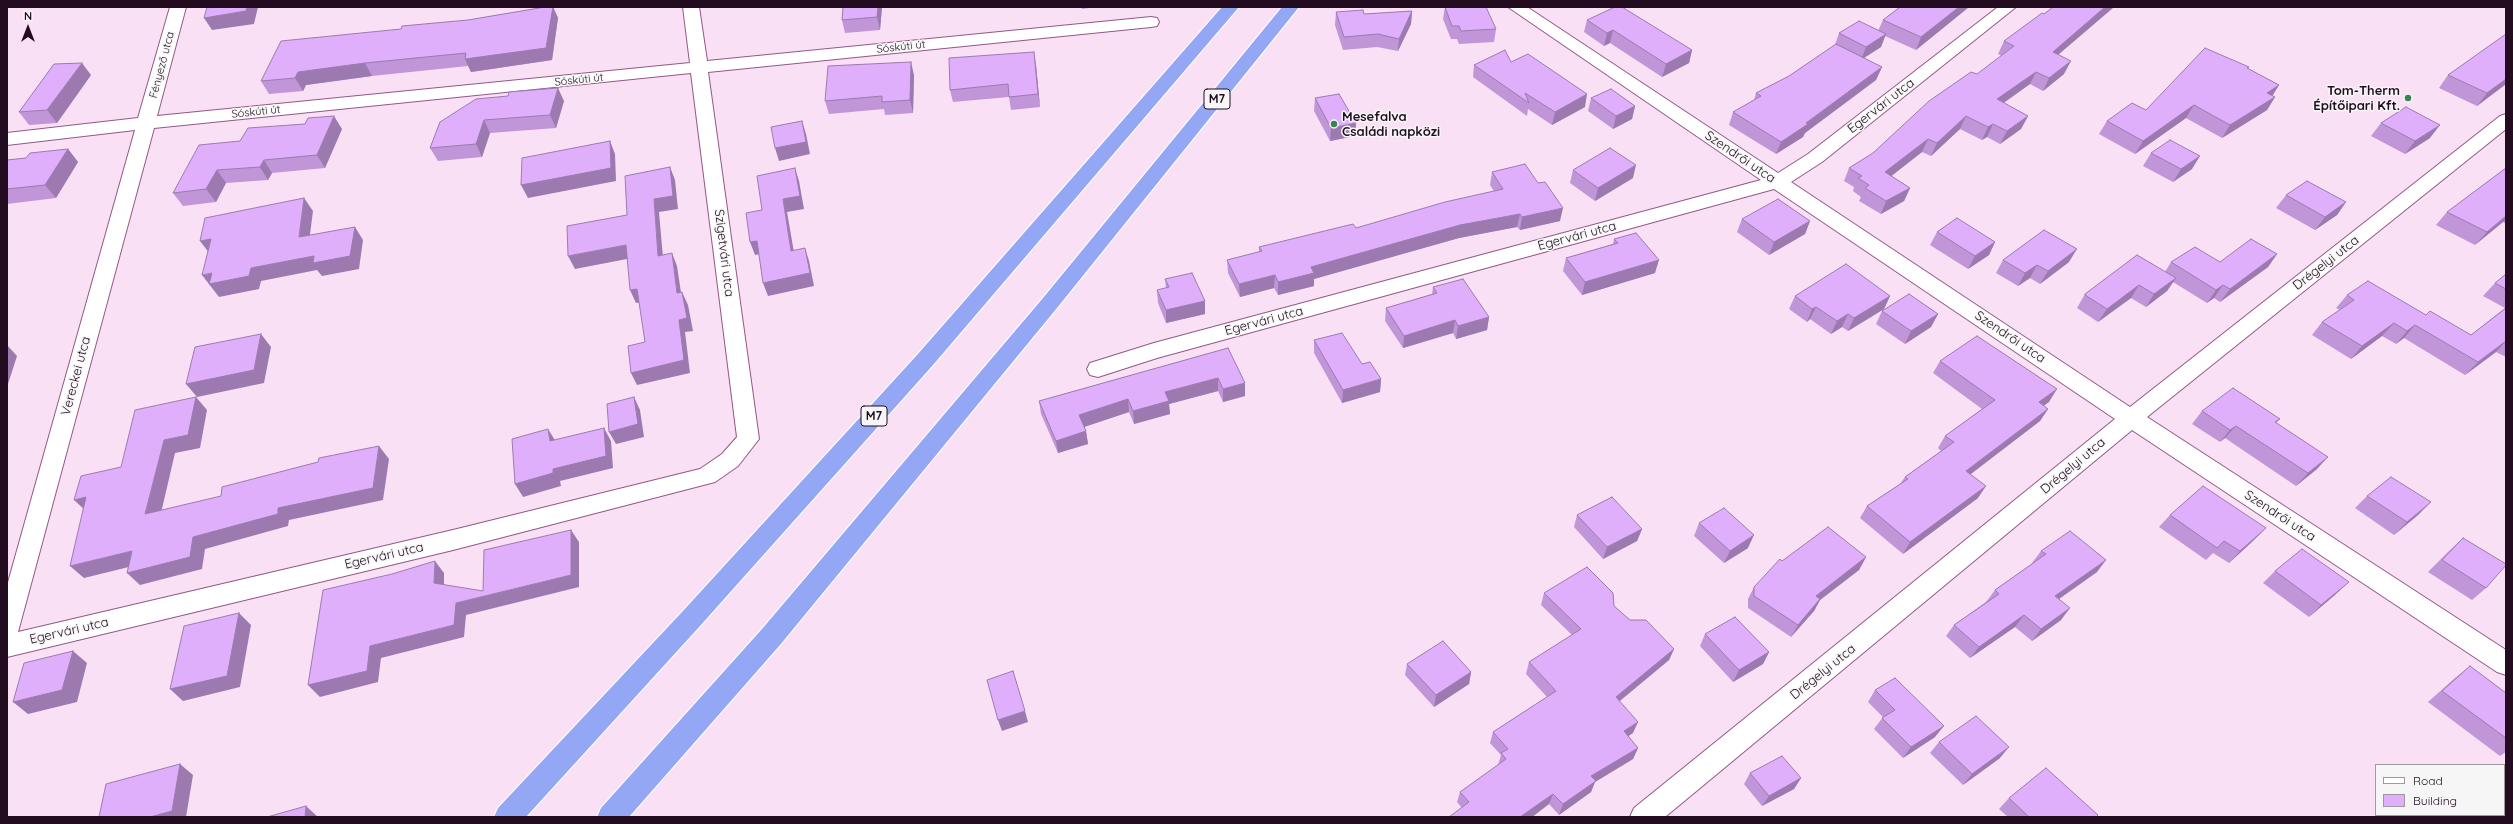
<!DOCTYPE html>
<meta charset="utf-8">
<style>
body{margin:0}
#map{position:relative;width:2513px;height:824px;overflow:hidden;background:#fae0f5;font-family:Quicksand,sans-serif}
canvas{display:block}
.frame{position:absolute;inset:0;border:8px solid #230c20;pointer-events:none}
.legend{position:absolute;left:2375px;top:764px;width:130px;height:52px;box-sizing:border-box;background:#f6f6f6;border:1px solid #a298a0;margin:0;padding:5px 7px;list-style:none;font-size:12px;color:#230c20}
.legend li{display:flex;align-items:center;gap:8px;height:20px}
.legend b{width:20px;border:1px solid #a298a0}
.north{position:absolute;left:8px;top:8px;width:40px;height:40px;-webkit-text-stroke:3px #f6f6f6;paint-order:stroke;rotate:0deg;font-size:11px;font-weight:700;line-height:16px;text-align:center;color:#230c20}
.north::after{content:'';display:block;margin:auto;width:14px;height:18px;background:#230c20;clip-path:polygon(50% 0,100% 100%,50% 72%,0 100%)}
</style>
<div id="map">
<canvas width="2513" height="824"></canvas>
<div class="frame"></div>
<ul class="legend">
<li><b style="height:5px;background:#fff"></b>Road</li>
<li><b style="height:11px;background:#dfaffc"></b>Building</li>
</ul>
<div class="north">N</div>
</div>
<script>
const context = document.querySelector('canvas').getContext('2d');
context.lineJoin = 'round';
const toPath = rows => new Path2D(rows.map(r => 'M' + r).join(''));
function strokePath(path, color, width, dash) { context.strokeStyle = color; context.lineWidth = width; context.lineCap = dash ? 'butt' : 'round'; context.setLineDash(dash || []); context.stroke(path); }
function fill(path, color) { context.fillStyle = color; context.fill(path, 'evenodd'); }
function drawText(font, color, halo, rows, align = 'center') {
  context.font = font + ' Quicksand,sans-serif'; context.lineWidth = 3; context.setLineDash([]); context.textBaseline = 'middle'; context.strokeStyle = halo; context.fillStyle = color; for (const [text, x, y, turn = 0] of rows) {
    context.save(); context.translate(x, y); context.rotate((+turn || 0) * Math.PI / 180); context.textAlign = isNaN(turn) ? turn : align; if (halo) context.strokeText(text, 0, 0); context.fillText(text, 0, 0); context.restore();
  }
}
const minor = toPath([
 [170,7,186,7,157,116,690,63,683,7,699,7,707,61,1151,17,1157,18,1159,22,1157,26,1151,27,708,72,759,439,738,466,715,482,453,550,7,657,7,586,135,130,7,145,7,133,138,118,170,7],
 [691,73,737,437,722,454,700,469,453,530,18,632,154,128,691,73],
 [1508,7,1527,7,1778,173,1808,154,1998,7,2016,7,1822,162,1791,182,2130,407,2500,116,2506,114,2506,129,2147,417,2506,650,2506,675,2497,672,2132,430,1665,817,1630,817,1634,808,2115,419,1774,189,1157,358,1098,377,1090,375,1087,369,1090,363,1154,343,1761,180,1508,7]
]);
const motorway = toPath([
 [1222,7,1239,7,933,365,700,626,526,817,494,817,498,808,682,612,917,355,1222,7],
 [1282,7,1299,7,1057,308,780,645,629,817,597,817,601,808,762,629,1043,298,1282,7]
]);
strokePath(minor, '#915988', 2);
strokePath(motorway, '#fff', 2);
fill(minor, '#fff');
fill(motorway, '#93a7f4');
fill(toPath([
 [545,7,553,7,558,18,552,60,471,72,468,66,372,76,306,85,303,91,269,94,261,81,401,29,468,20],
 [882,7,880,30,845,33,842,20],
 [1082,7,1096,7,1082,9],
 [1445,7,1496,29,1494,42,1459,44,1457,39,1451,39,1443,19],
 [1688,7,1706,7,1706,8],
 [1900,7,1969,7,1916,50,1885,36,1881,47,1863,58,1882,67,1876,80,1805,133,1803,137,1776,154,1729,125,1733,112,1754,100,1756,93,1789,76,1835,45,1839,33,1878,31,1883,20],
 [2053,7,2114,7,2058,55,2064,74,2043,91,2030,84,2004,103,2028,116,2021,129,2000,144,1987,137,1982,140,1960,129,1931,156,1922,152,1891,176,1910,188,1904,201,1881,214,1859,201,1861,197,1853,191,1854,187,1844,181,1849,168,1873,153,2002,56,1998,54,2004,41,2044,14],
 [1412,11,1411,24,1398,51,1377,47,1343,50,1335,25,1336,12,1364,14],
 [1587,20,1692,50,1689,63,1662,77,1610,43,1604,46,1584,32],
 [1511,62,1585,107,1552,125,1528,109,1527,116,1473,77,1474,65],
 [1036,65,1040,107,1011,110,1009,97,953,102,950,90],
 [2249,67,2248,69,2279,85,2272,96,2275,97,2267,110,2222,138,2186,118,2135,154,2099,134,2107,121,2146,110],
 [91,75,57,123,29,125,19,112],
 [914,75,913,113,885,115,884,109,829,114,825,101],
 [2448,75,2506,84,2477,106,2439,88],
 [1315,98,1356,123,1355,136,1330,141,1314,111],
 [1591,98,1635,106,1632,119,1613,129,1588,111],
 [564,101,556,128,490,133,482,157,438,161,430,148,440,122],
 [2381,123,2430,138,2405,154,2371,136],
 [342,129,325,168,272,173,268,180,226,183,216,202,183,206,173,193,240,141],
 [68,149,78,162,56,198,7,204,7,160,26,158],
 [2151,153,2192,169,2173,182,2143,166],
 [2506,168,2506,224,2503,222,2475,245,2436,225,2447,212],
 [1573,170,1633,178,1595,201,1570,183],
 [1492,172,1560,221,1520,230,1517,227,1459,238,1314,279,1314,286,1278,295,1274,288,1240,297,1228,273,1227,260,1259,252,1259,247,1356,228,1494,191,1490,185],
 [2286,195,2346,202,2337,215,2315,230,2276,208],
 [1742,219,1810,221,1805,234,1769,255,1737,232],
 [1937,232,1995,242,1989,255,1968,269,1930,245],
 [1614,239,1655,273,1582,295,1563,271,1566,258,1613,244],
 [2277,254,2268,267,2220,302,2214,298,2207,303,2173,282,2167,291,2146,307,2131,298,2098,322,2077,308,2085,294,2165,272,2171,262,2220,262],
 [2003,260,2069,262,2040,284,2030,278,2018,286,1996,273],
 [2506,274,2506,357,2496,352,2465,375,2404,338,2396,344,2382,336,2351,359,2312,335,2322,322,2340,310,2336,308,2347,295,2426,315,2471,335,2505,308,2483,296,2495,283],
 [1165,279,1205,301,1205,314,1166,323,1158,303,1157,290,1166,288],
 [1433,287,1489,317,1487,330,1456,339,1453,333,1403,348,1385,321,1386,308,1432,294],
 [1795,296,1890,296,1884,309,1848,331,1842,327,1831,334,1810,319,1807,322,1789,309],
 [1882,311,1938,314,1931,327,1905,344,1876,324],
 [1314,340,1362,364,1381,379,1380,392,1342,403,1314,353],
 [1228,348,1245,396,1223,402,1218,391,1169,404,1170,414,1134,424,1129,412,1084,427,1086,431,1088,444,1058,453,1041,414,1039,401],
 [1940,361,2049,402,2043,406,2048,409,2040,421,1970,474,1978,498,1903,554,1860,518,1867,506,1900,484,1905,477,1941,451,1938,448,1945,436,1982,409,1933,373],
 [2202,411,2280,419,2276,423,2317,469,2296,486,2225,438,2220,442,2192,424],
 [2367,496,2418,515,2394,535,2355,508],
 [1577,515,1642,529,1637,541,1603,559,1574,527],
 [2170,515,2254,540,2229,563,2213,553,2206,560,2159,527],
 [1699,523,1748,548,1724,563,1694,536],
 [2463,538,2486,588,2472,600,2428,572,2450,550],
 [2041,551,2097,572,2059,599,2061,620,2032,641,2015,627,1970,658,1946,636,1954,625,1986,602,1995,590,2033,563,2032,563],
 [1866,557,1859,570,1820,600,1814,611,1791,637,1748,608,1748,599,1754,587,1782,561],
 [2275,571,2336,594,2309,617,2263,583],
 [1544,593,1614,606,1630,620,1674,649,1669,660,1620,701,1633,733,1628,736,1638,748,1633,759,1595,782,1591,792,1559,815,1549,804,1532,817,1449,817,1462,808,1457,802,1460,792,1498,765,1501,755,1490,743,1493,732,1547,697,1526,674,1529,662,1572,635,1541,605],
 [1705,634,1769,652,1763,664,1733,682,1700,646],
 [1407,664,1471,672,1469,684,1434,707,1405,675],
 [2470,666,2506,693,2506,752,2500,756,2428,702,2455,678],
 [1875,690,1935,737,1903,758,1874,729,1883,717,1868,702],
 [1939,742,2000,758,1963,785,1930,753],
 [1750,773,1801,778,1794,789,1762,806,1744,784],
 [2009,798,2096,817,2008,817,1999,809]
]), '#c096d9');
fill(toPath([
 [95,7,105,7,96,8],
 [247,7,258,7,254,24,212,30,204,18],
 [553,7,558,18,552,60,471,72,465,59],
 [878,7,882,7,880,30,877,17],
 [1959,7,1969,7,1916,50,1921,37],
 [2105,7,2114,7,2046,65,2053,52],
 [1412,11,1411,24,1398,51,1399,39],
 [1613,30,1610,43,1604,46,1607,33],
 [1886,34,1881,47,1861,60,1866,47],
 [1692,50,1689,63,1662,77,1666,64],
 [1034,52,1036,65,1040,107,1038,94],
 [2071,61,2064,74,2043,91,2049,78],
 [911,62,914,75,913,113,910,100],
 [82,63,91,75,57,123,47,110],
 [365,63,372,76,306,85,303,91,295,78,298,72],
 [1882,67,1876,80,1805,133,1803,137,1776,154,1781,142],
 [2036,72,2030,84,1990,112,1997,99],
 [2506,79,2506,84,2477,106,2487,93],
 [2279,85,2271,98,2267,93],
 [558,88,564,101,556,128,550,115],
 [1587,94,1585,107,1552,125,1555,112],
 [2275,97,2267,110,2222,138,2230,125],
 [2194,105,2186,118,2135,154,2143,141],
 [1635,106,1632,119,1613,129,1616,116],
 [334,116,342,129,325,168,317,155],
 [1966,116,1960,129,1931,156,1937,143],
 [2028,116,2021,129,2000,144,2007,131],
 [484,120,490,133,482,157,476,144],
 [802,121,806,134,810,154,779,161,775,148],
 [1356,123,1355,136,1330,141,1331,128],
 [1993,124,1987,137,1982,140,1988,127],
 [2440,125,2430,138,2405,154,2415,141],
 [1928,139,1922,152,1880,185,1885,172],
 [610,141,615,154,616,181,528,198,521,185],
 [68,149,78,162,56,198,45,185],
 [2200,156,2192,169,2173,182,2181,169],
 [264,160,272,173,268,180,260,167],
 [1636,165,1633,178,1595,201,1598,188],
 [670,167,675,180,678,209,659,212,664,269,658,256,654,199],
 [795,168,799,181,804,209,787,212,796,264,791,251,783,199],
 [217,170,226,183,216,202,206,189],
 [1910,188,1904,201,1881,214,1886,201],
 [304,198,313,211,308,250,299,237],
 [2346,202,2337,215,2315,230,2325,217],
 [1563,208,1560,221,1520,230,1522,217],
 [1520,214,1517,227,1459,238,1314,279,1314,286,1278,295,1278,282,1311,267,1460,225],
 [2506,216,2506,219,2503,222,2475,245,2487,232],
 [1810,221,1805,234,1769,255,1774,242],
 [355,227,363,240,359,269,322,276,317,270,261,281,259,289,219,297,202,275,251,268],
 [211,239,210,254,200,241],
 [757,241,761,254,755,255,750,242],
 [1995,242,1989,255,1968,269,1975,256],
 [626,245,632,258,575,269,568,256],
 [805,248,809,261,814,286,768,296,763,283],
 [2077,249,2069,262,2040,284,2048,271],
 [672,253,677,266,683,306,677,293],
 [2277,254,2268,267,2220,302,2230,289],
 [1659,260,1655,273,1582,295,1585,282],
 [2037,265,2030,278,2018,286,2025,273],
 [1275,275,1274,288,1240,297,1239,284],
 [2176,278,2167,291,2146,307,2154,294],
 [2139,285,2131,298,2098,322,2107,309],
 [2223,285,2214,298,2207,303,2216,290],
 [637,289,643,302,636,303,630,290],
 [682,292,688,305,693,331,685,332,690,373,637,385,631,373],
 [1890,296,1884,309,1848,331,1854,318],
 [1205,301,1205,314,1166,323,1166,310],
 [1816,307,1810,319,1807,322,1812,309],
 [1848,314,1842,327,1831,334,1837,321],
 [1938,314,1931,327,1905,344,1911,331],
 [1489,317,1487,330,1456,339,1458,326],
 [1455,320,1453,333,1403,348,1404,336],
 [2394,323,2382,336,2351,359,2362,346],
 [2415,325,2404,338,2396,344,2407,331],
 [261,334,271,347,264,383,197,397,186,384],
 [2506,341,2496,352,2465,375,2478,362],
 [7,345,17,356,7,387],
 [1218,378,1218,391,1169,404,1170,414,1134,424,1133,411,1165,392],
 [1381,379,1380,392,1342,403,1343,390],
 [1245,383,1245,396,1223,402,1223,389],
 [2057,389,2049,402,2031,415,2039,402],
 [196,397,207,410,200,448,175,453,158,526,145,514,164,440],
 [634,397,640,410,644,437,616,444,609,432],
 [1128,399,1129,412,1081,428,1079,415],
 [2048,409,2040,421,1958,484,1966,471],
 [2236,426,2225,438,2220,442,2230,430],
 [604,428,611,441,613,468,560,481,561,486,523,497,515,484,553,469],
 [548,429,556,442,550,441],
 [1086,431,1088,444,1058,453,1056,441],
 [379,446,389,459,383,500,289,520,288,526,205,549,202,569,140,585,127,573,193,537,278,508],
 [2328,457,2317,469,2296,486,2308,473],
 [1986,486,1978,498,1903,554,1910,542],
 [86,497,87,512,74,500],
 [2431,502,2418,515,2394,535,2407,522],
 [2266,528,2254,540,2229,563,2240,551],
 [1642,529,1637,541,1603,559,1607,547],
 [571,530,579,542,579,587,466,615,464,637,381,658,378,682,320,697,308,685,370,646,456,603,571,575],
 [1754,535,1748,548,1724,563,1730,551],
 [132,551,145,563,84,578,70,566],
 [1866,557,1859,570,1820,600,1814,611,1791,637,1798,625,1816,596],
 [2106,560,2097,572,2046,608,2055,596],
 [435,561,444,573,444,595,434,583],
 [2349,582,2336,594,2309,617,2321,605],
 [2070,608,2061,620,2032,641,2041,629],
 [239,613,251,625,240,687,183,701,170,689],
 [2024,615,2015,627,1970,658,1979,647],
 [1674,649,1669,660,1611,708,1616,697],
 [73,651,87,663,77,702,28,714,13,702],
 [1769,652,1763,664,1733,682,1739,670],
 [1471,672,1469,684,1434,707,1436,695],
 [1025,711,1028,722,1002,731,998,720],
 [1638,722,1633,733,1619,742,1624,731],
 [1944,726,1935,737,1903,758,1911,747],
 [2009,747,2000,758,1963,785,1972,774],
 [1638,748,1633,759,1595,782,1591,792,1559,815,1563,804,1591,776],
 [180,764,193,775,186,817,150,817],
 [1801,778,1794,789,1762,806,1769,796],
 [1553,794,1549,804,1532,817,1520,817],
 [306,806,318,817,305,817]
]), '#9c7ab0');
const building = toPath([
 [207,7,247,7,246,11,204,18,207,7],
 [545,7,553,7,546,48,465,59,466,53,365,63,298,72,295,78,261,81,281,41,401,29,402,26,468,20,545,7],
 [843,7,878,7,877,17,842,20,843,7],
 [1445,7,1486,7,1496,29,1461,31,1459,26,1452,26,1445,7],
 [1615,7,1622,7,1692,50,1666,64,1613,30,1607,33,1587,20,1615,7],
 [1900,7,1959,7,1921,37,1883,20,1900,7],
 [2053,7,2105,7,2053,52,2071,61,2049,78,2036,72,1997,99,2028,116,2007,131,1993,124,1988,127,1966,116,1937,143,1928,139,1885,172,1910,188,1886,201,1865,188,1869,185,1858,178,1862,176,1849,168,1873,153,1929,101,1971,72,1977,74,2014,46,2004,41,2042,13,2044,14,2053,7],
 [1363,10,1364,14,1412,11,1399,39,1378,34,1344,37,1336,12,1363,10],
 [1859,21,1886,34,1866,47,1839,33,1859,21],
 [2506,34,2506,79,2487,93,2448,75,2506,34],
 [1836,44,1882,67,1806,123,1808,124,1781,142,1733,112,1761,96,1756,93,1789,76,1836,44],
 [2205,48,2249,67,2247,68,2279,85,2267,93,2275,97,2230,125,2194,105,2143,141,2107,121,2132,103,2146,110,2205,48],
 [1505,50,1511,62,1528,54,1587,94,1555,112,1525,93,1529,103,1474,65,1505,50],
 [1034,52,1038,94,1009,97,1008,84,950,90,949,58,1034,52],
 [911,62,910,100,882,102,882,96,825,101,828,66,911,62],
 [82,63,47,110,19,112,54,64,82,63],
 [558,88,550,115,484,120,476,144,430,148,440,122,476,99,508,96,509,92,558,88],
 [1611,89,1635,106,1616,116,1591,98,1611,89],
 [1339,94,1356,123,1331,128,1315,98,1339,94],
 [2406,107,2440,125,2415,141,2381,123,2406,107],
 [334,116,317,155,264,160,260,167,217,170,206,189,173,193,199,145,240,141,248,128,305,124,308,118,334,116],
 [802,121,806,142,775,148,771,127,802,121],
 [2170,140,2200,156,2181,169,2151,153,2170,140],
 [610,141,611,168,521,185,522,158,610,141],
 [1610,148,1636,165,1598,188,1573,170,1610,148],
 [68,149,45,185,7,189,7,160,26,158,30,153,68,149],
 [1525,164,1538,183,1545,182,1563,208,1522,217,1520,214,1460,225,1311,267,1314,273,1278,282,1275,275,1239,284,1227,260,1262,251,1259,247,1353,224,1356,228,1445,202,1503,189,1492,172,1525,164],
 [670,167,673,196,654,199,658,256,672,253,677,293,682,292,687,318,679,320,684,360,631,373,628,346,645,342,637,289,630,290,626,245,568,256,567,226,627,215,625,176,670,167],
 [795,168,800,196,783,199,791,251,805,248,810,273,763,283,757,241,750,242,746,213,762,210,757,176,795,168],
 [2506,168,2506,216,2487,232,2447,212,2506,168],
 [2307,181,2346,202,2325,217,2286,195,2307,181],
 [304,198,299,237,355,227,350,256,313,263,314,256,251,268,249,276,209,284,212,273,202,275,211,239,200,241,205,218,304,198],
 [1778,199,1810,221,1774,242,1742,219,1778,199],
 [1957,218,1995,242,1975,256,1937,232,1957,218],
 [2044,230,2077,249,2048,271,2037,265,2025,273,2003,260,2044,230],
 [1636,233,1659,260,1585,282,1566,258,1618,243,1614,239,1636,233],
 [2251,239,2277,254,2230,289,2223,285,2216,290,2171,262,2195,247,2220,262,2251,239],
 [2137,255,2176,278,2154,294,2139,285,2107,309,2085,295,2085,294,2137,255],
 [1846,264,1890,296,1854,318,1848,314,1837,321,1816,307,1812,309,1795,296,1846,264],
 [1192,273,1205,301,1166,310,1157,290,1169,287,1165,279,1192,273],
 [2506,274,2506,289,2495,283,2506,274],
 [1463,279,1489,317,1458,326,1455,320,1404,336,1386,308,1437,293,1433,287,1463,279],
 [2368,281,2426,315,2430,311,2471,335,2506,308,2506,341,2478,362,2415,325,2407,331,2394,323,2362,346,2322,322,2354,300,2347,295,2368,281],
 [1909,294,1938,314,1911,331,1882,311,1909,294],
 [1342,333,1362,364,1370,362,1381,379,1343,390,1314,340,1342,333],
 [261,334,254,370,186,384,195,347,261,334],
 [1977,336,2057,389,2039,402,2048,409,1966,471,1986,486,1910,542,1867,506,1908,479,1905,477,1954,442,1945,436,1995,400,1940,361,1977,336],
 [1228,348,1245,383,1223,389,1218,378,1165,392,1169,401,1133,411,1128,399,1079,415,1086,431,1056,441,1039,401,1228,348],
 [2233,388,2280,419,2275,422,2328,457,2308,473,2236,426,2230,430,2202,411,2233,388],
 [196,397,188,435,164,440,145,514,221,496,222,487,318,462,319,458,379,446,373,488,278,508,278,514,193,537,190,557,127,573,132,551,70,566,86,497,74,500,81,476,121,467,135,410,196,397],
 [634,397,638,424,609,432,607,404,634,397],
 [604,428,606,456,553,469,553,473,515,484,512,439,548,429,550,441,604,428],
 [2391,477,2431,502,2407,522,2367,496,2391,477],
 [2203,486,2266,528,2240,551,2224,541,2217,548,2170,515,2203,486],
 [1612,497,1642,529,1607,547,1577,515,1612,497],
 [1724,508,1754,535,1730,551,1699,523,1724,508],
 [1828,527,1866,557,1816,596,1820,599,1798,625,1754,596,1754,587,1780,559,1782,561,1828,527],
 [571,530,571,575,456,603,454,625,370,646,367,671,308,685,323,590,392,574,435,561,434,583,483,591,484,550,571,530],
 [2070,531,2106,560,2055,596,2070,608,2041,629,2024,615,1979,647,1954,625,1999,594,1995,590,2046,554,2041,551,2070,531],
 [2463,538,2506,564,2506,565,2486,588,2442,560,2463,538],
 [2302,549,2349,582,2321,605,2275,571,2302,549],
 [1587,567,1613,593,1614,606,1630,620,1646,620,1674,649,1616,697,1638,722,1624,731,1638,748,1591,776,1596,781,1563,804,1553,794,1520,817,1449,817,1469,802,1460,792,1506,759,1501,753,1508,749,1493,732,1556,691,1529,662,1581,629,1544,593,1587,567],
 [239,613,227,676,170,689,184,626,239,613],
 [1735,617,1769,652,1739,670,1705,634,1735,617],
 [1443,641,1471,672,1436,695,1407,664,1443,641],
 [73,651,62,690,13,702,24,663,73,651],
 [2470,666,2506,693,2506,738,2442,691,2470,666],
 [1013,671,1025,711,998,720,987,680,1013,671],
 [1895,678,1944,726,1911,747,1882,718,1895,710,1875,690,1895,678],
 [1976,716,2009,747,1972,774,1939,742,1976,716],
 [1782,756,1801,778,1769,796,1750,773,1782,756],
 [180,764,172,811,150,817,99,817,106,784,180,764],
 [2046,768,2098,815,2096,817,2029,817,2009,798,2046,768],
 [306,806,305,817,267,817,306,806]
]);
fill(building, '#dfaffc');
strokePath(building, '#9c7ab0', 1);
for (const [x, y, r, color] of [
 [2408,98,4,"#378352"],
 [1334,124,4,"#378352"]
]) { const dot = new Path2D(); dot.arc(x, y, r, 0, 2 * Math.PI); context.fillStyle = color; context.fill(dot); strokePath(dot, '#f6f6f6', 1.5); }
drawText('11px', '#230c20', '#f6f6f6', [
 ["Sóskúti út",901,47,-6],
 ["Fényező utca",162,65,-75],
 ["Sóskúti út",579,80,-6],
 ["Sóskúti út",256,112,-6]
]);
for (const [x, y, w] of [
 [1217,99,26],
 [874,416,26]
]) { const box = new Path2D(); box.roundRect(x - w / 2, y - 10, w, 20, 3); context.fillStyle = '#f6f6f6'; context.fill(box); strokePath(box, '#230c20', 1); }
drawText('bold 12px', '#230c20', null, [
 ["M7",1217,99],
 ["M7",874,416]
]);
drawText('bold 13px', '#230c20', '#f6f6f6', [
 ["Tom-Therm",2400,91],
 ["Építőipari Kft.",2400,106],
 ["Mesefalva",1342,117,"left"],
 ["Családi napközi",1342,132,"left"]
], 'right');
drawText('13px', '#230c20', '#f6f6f6', [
 ["Egervári utca",1881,106,-38],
 ["Szendrői utca",1740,157,34],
 ["Egervári utca",1577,236,-15],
 ["Szigetvári utca",724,253,83],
 ["Drégelyi utca",2326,263,-38],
 ["Egervári utca",1264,321,-15],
 ["Szendrői utca",2010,337,34],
 ["Vereckei utca",76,376,-75],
 ["Drégelyi utca",2073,466,-40],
 ["Szendrői utca",2280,516,33],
 ["Egervári utca",384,556,-13],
 ["Egervári utca",69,631,-13],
 ["Drégelyi utca",1823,672,-39]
]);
</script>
